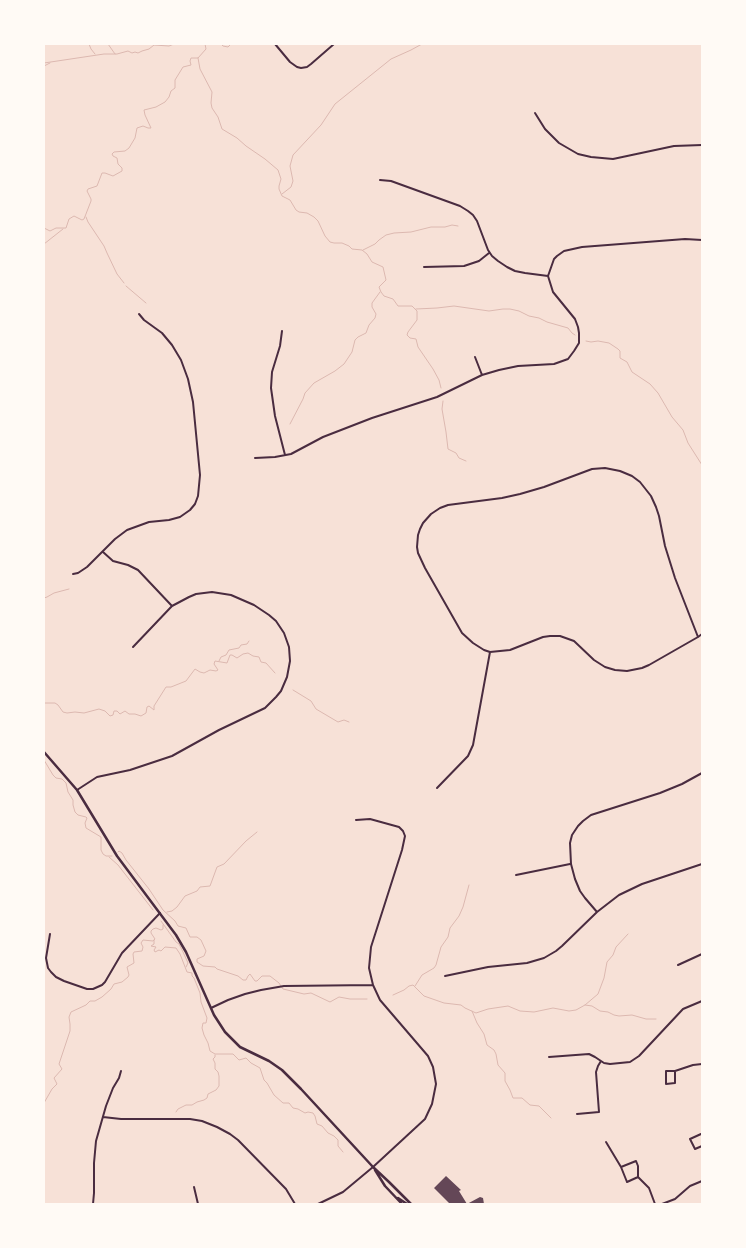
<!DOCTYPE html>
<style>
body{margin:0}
#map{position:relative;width:746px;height:1248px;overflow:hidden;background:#f7e1d7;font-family:Lato,sans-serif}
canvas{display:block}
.frame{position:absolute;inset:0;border:45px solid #fffaf5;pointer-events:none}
</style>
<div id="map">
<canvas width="746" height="1248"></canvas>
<div class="frame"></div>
</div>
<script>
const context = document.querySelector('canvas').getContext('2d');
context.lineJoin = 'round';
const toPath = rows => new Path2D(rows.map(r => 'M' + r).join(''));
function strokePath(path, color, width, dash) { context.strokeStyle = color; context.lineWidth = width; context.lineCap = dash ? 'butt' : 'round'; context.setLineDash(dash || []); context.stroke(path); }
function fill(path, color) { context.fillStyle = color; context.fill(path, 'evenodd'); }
strokePath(toPath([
 [89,44,91,49,95,54],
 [108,44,115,54,117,54,128,51,132,53,135,52,138,53,142,51,149,49,154,45,169,46,174,44],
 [221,44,223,46,228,47,231,44],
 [198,58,200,69,212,92,211,103,212,108,218,117,222,129,237,138,246,146,265,159,278,170,281,179,279,186,279,189,282,196,290,200,296,210,299,212,307,213,314,217,318,221,325,236,330,242,334,243,342,243,349,246,352,249,362,250,367,254,372,262,383,267,386,280,379,287,381,292,384,296,393,299,398,306,412,306,417,311,417,320,408,332,407,335,410,338,416,339,418,347,433,369,439,380,441,388],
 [44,63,104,54,115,54],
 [44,66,50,63],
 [282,194,291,187,293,181,290,166,293,155,321,125,335,104,391,59,411,50,422,44],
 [86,217,88,222,104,246,107,253,117,274,124,283],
 [44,228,50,231,56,228,66,228,69,219,74,216,82,220,84,219,91,201,91,199,87,191,88,189,97,186,102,173,105,173,113,176,122,171,122,168,118,164,117,158,113,156,112,154,114,152,125,151,129,148,135,138,137,128,143,126,148,128,151,128,145,115,144,110,156,107,165,102,169,97,171,91,175,88,175,80,183,67,191,65,190,61,191,58,198,58,206,49,205,44],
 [44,244,63,229],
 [363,250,375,244,379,240,386,235,394,233,411,232,431,227,445,227,452,225,458,226],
 [126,286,146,303],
 [416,309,437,308,454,306,489,311,503,309,510,309,519,311,529,316,539,318,547,322,568,328,572,333,575,335],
 [586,341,591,342,598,341,609,343,618,349,620,351,620,358,627,362,632,372,650,384,658,393,672,417,683,430,688,443,702,465],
 [443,401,442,409,446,432,448,449,456,453,459,458,466,461],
 [290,424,303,399,305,393,314,383,335,371,344,364,352,352,355,340,358,337,366,333,369,325,375,318,376,314,372,307,372,303,380,292],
 [44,598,47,597,54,593,69,589],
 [219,661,221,657,226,655,229,650,239,648,241,645,247,644,249,641],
 [293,690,311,701,316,709,338,722,344,720,349,722],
 [44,703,55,703,58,705,63,712,67,713,75,712,84,713,99,709,105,711,110,716,113,715,114,711,117,711,120,714,125,711,129,714,135,714,141,716,146,713,147,707,149,706,154,710,154,706,166,687,171,687,186,681,195,669,200,672,204,673,210,670,216,671,218,670,214,664,215,661,227,663,230,655,232,655,237,658,243,654,248,653,253,656,259,657,261,662,266,663,275,673],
 [44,760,53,775,56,778,62,779,66,783,68,792,73,800,73,805,75,812,78,815,86,817,87,818,85,823,86,828,101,837,101,850,103,854,106,856,112,856],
 [118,852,119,851,122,853,126,860,149,889,163,910,175,921,178,926,186,928,190,937,197,937,201,940,206,951,204,956,197,959,197,962,203,966,215,967,217,969,238,976,243,980,246,980,248,976,250,974,255,981,257,981,262,976,270,976,279,983,283,989,304,994,311,993,330,1002,339,997,350,999,367,999],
 [109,857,118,865,153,910],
 [167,912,172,911,177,907,185,896,197,891,200,887,210,886,217,867,224,864,246,841,257,832],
 [161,921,176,942,179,944,183,952,188,963,186,967],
 [154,940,154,944,151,946,156,947,154,950,155,952,159,950,161,951,165,947,176,948,180,954,187,972,192,973,192,976,194,978,200,993,201,1002,207,1018,206,1023,203,1023,202,1028,204,1035,208,1043,210,1051,215,1054,233,1054,239,1060,246,1058,251,1063,260,1068,264,1080,267,1083,274,1095,283,1103,289,1103,293,1108,298,1109,305,1113,308,1112,313,1113,315,1116,317,1124,322,1126,328,1133,334,1136,338,1140,338,1146,343,1152],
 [415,986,422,975,434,968,436,965,441,947,448,937,450,928,459,916,463,907,469,885],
 [393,995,404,990,409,986,413,985,424,996,444,1003,461,1005,465,1008,476,1013,488,1009,508,1006,520,1011,534,1012,553,1008,569,1011,576,1010,585,1005,598,994,604,978,607,962,613,955,616,947,628,934],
 [585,1005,592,1006,600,1011,608,1012,614,1015,619,1016,632,1015,646,1019,656,1019],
 [472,1011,477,1023,484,1034,487,1045,494,1050,496,1054,498,1065,505,1073,505,1081,510,1090,513,1098,522,1098,530,1105,539,1106,551,1118],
 [44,1103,52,1089,57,1084,54,1078,62,1069,59,1064,70,1031,70,1024,69,1017,71,1012,86,1005,90,1001,95,1001,102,997,111,989,114,984,122,982,128,977,129,975,127,967,134,963,133,954,134,952,142,951,143,947,141,943,143,940,153,941,155,939,151,933,151,931,153,929,156,928,161,930,163,929,163,925],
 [176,1112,178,1109,186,1105,192,1105,197,1102,204,1100,207,1098,208,1094,216,1090,219,1086,219,1076,218,1072,215,1069,215,1063,213,1059,215,1057,215,1055]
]), '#dcb8b0', 1);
fill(toPath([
 [446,1176,461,1190,459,1191,467,1204,480,1197,483,1198,484,1204,450,1204,434,1188]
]), '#644757');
strokePath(toPath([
 [275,44,290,62,297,67,301,68,307,67,311,64,334,44],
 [535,113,545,129,559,143,578,154,591,157,613,159,674,146,702,145],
 [380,180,391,181,460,206,468,211,473,215,477,221,488,250,492,256,498,261,507,267,515,271,525,273,548,276],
 [424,267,464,266,479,261,489,253],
 [282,331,280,346,272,372,271,388,275,416,285,455],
 [475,357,482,375],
 [255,458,275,457,291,454,323,437,372,418,437,397,482,375,499,370,518,366,554,364,568,359,574,351,579,343,579,333,578,327,575,319,553,292,548,276,554,259,557,256,564,251,582,247,685,239,702,240],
 [103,552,113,561,128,565,138,570,172,606],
 [73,574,78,573,87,567,115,539,127,530,149,522,169,520,180,517,190,510,195,504,198,496,200,475,193,402,188,379,181,360,172,345,162,333,144,320,139,314],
 [698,637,675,578,665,546,659,516,656,507,651,496,640,482,632,476,620,471,605,468,592,469,544,487,520,494,502,498,448,505,440,508,431,514,423,523,420,529,418,535,417,547,418,553,425,568,462,633,473,643,484,650,490,652,510,650,543,637,550,636,560,636,574,641,594,660,605,667,615,670,627,671,642,668,649,665,698,637,702,634],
 [437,788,468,756,473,745,490,652],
 [77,790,97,777,130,770,172,756,219,730,265,708,276,697,281,691,287,677,290,661,289,647,284,633,276,621,269,615,254,605,231,595,212,592,196,594,189,597,172,606,133,647],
 [356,820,370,819,399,827,403,831,405,836,402,850,371,947,369,968,373,985,380,1000,428,1056,433,1067,436,1084,432,1104,425,1119,373,1167],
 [516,875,570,864],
 [597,912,585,898,580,891,575,879,571,864,570,843,572,835,578,826,583,821,591,815,660,793,682,784,702,773],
 [50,934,46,958,48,968,51,972,56,977,64,981,87,989,93,989,102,985,105,982,122,953,160,913],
 [678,965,702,954],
 [445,976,488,967,527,963,544,958,556,951,562,946,597,912,619,895,642,884,702,864],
 [211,1008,228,1000,245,994,261,990,284,986,373,985],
 [549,1057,589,1054,595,1057,604,1063,610,1064,630,1062,639,1056,683,1009,702,1001],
 [675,1071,675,1083,666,1084,666,1071,675,1071,693,1065,702,1064],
 [577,1114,599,1112,596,1072,598,1066,601,1061],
 [103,1117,121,1119,190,1119,202,1121,217,1127,230,1134,238,1140,286,1189,295,1204],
 [701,1134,690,1139,695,1149,702,1146],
 [606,1142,621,1167],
 [638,1177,627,1182,621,1167,636,1161,638,1166,638,1177,649,1188,655,1204],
 [194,1187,198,1204],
 [93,1204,94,1193,94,1163,96,1141,106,1106,113,1088,119,1078,121,1071],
 [662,1204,675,1199,690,1186,702,1181]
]), '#4a2c40', 2);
strokePath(toPath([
 [318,1204,343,1192,373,1167]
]), '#4a2c40', 2);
strokePath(toPath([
 [44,752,77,790,117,856,176,935,186,952,214,1015,225,1032,240,1047,269,1061,282,1070,301,1089,373,1167,389,1182,411,1204],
 [375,1170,385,1186,402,1204],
 [398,1198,407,1204,410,1204]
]), '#4a2c40', 2.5);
</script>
